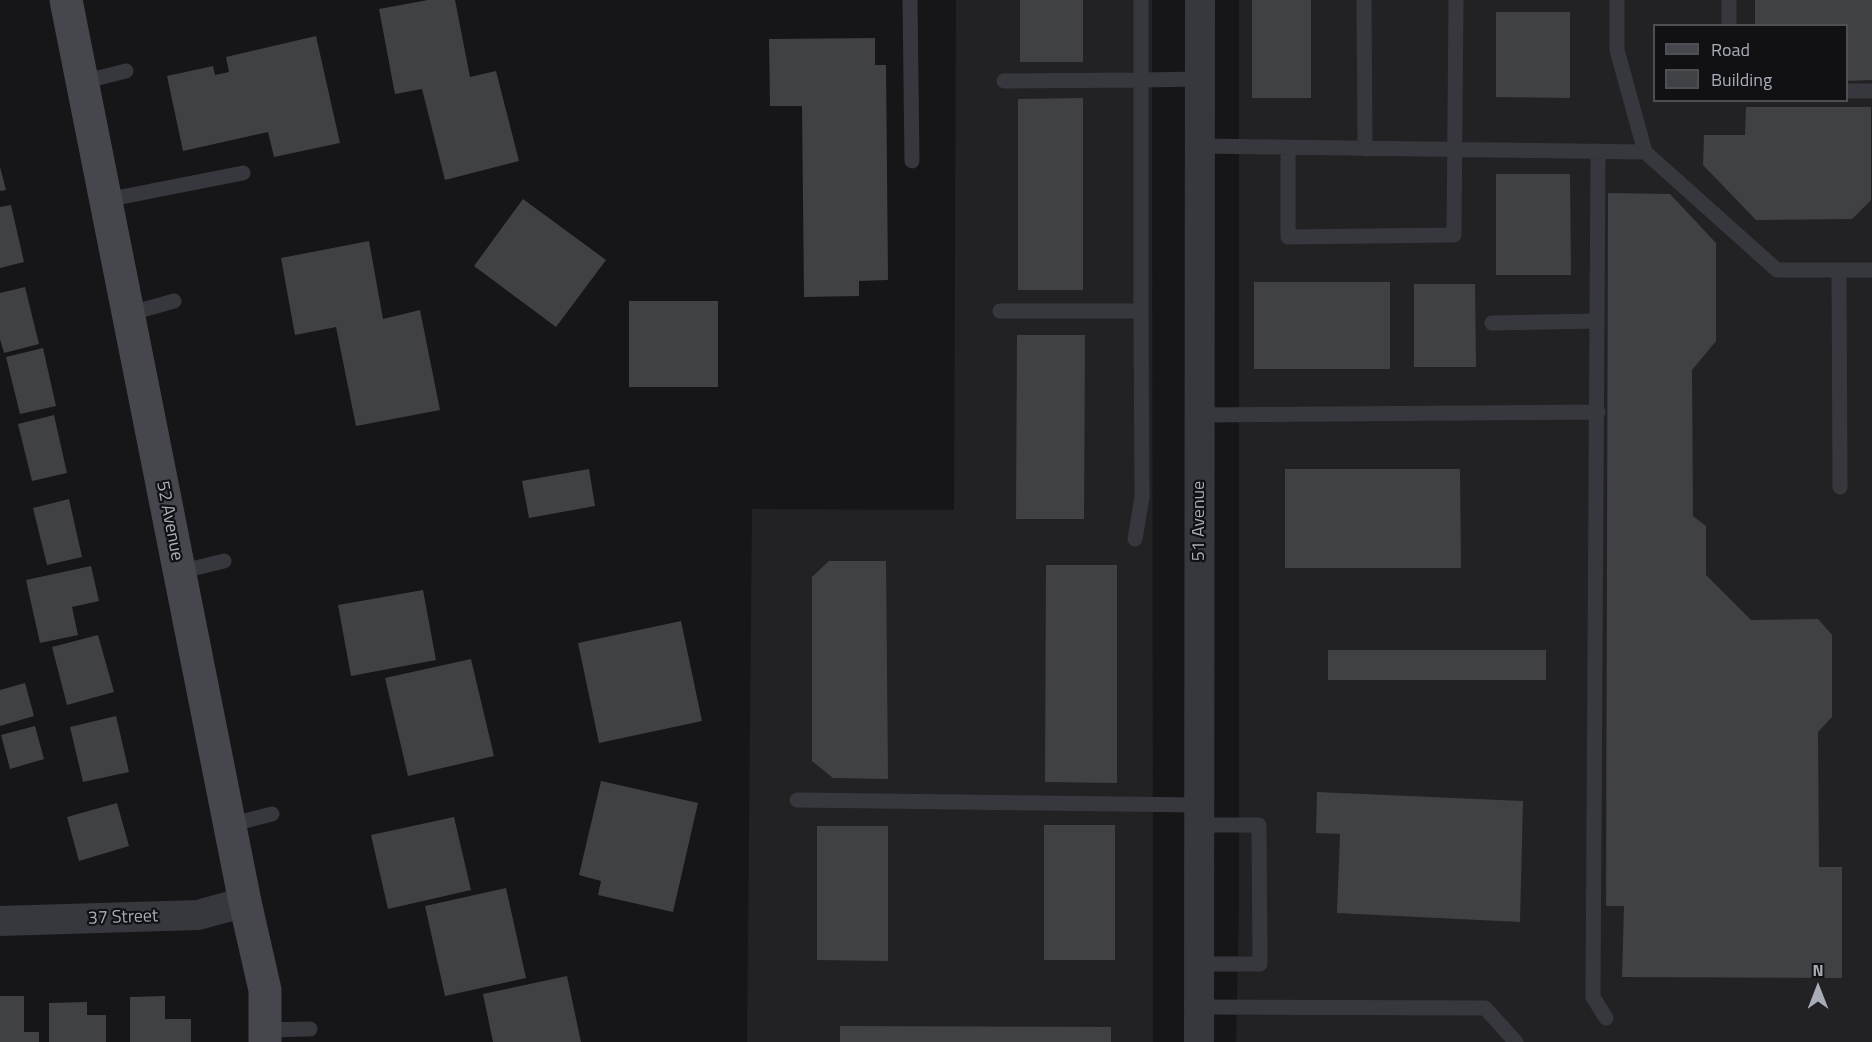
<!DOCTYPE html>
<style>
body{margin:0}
#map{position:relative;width:1872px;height:1042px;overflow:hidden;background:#161618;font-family:"Titillium Web",sans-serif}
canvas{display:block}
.legend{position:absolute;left:1653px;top:24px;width:195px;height:78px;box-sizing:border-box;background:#111113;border:2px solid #4d4f55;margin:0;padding:8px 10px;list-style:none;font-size:18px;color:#a8adb8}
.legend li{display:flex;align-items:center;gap:12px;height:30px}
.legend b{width:30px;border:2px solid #4d4f55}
.north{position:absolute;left:1788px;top:958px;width:60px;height:60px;-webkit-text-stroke:4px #111113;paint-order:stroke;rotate:0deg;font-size:16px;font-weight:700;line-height:24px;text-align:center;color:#a8adb8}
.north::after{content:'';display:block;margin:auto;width:21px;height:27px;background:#a8adb8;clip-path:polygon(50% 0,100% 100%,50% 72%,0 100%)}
</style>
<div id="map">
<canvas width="1872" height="1042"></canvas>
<ul class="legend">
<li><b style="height:8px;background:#45474d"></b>Road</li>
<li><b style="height:16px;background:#404145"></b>Building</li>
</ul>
<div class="north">N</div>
</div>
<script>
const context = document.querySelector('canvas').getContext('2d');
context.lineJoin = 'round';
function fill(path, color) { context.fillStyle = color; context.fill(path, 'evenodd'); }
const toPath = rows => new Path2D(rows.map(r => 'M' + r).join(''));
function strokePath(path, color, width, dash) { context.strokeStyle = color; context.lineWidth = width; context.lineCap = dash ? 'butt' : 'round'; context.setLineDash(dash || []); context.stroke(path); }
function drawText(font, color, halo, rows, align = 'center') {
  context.font = font + ' "Titillium Web",sans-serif'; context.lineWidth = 4.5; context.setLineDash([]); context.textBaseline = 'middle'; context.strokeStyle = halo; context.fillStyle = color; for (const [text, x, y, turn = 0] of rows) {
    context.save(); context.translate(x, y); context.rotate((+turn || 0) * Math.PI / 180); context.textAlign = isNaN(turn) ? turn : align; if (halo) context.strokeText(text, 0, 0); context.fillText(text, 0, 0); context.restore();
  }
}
fill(toPath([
 [956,0,1152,0,1153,1042,747,1042,752,509,954,510],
 [1239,0,1872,0,1872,1042,1236,1042,1239,905],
 [1654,26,1846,26,1846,100,1654,100]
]), '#222225');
fill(toPath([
 [428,0,455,0,470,77,496,71,519,161,445,180,422,89,395,94,379,9],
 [1020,0,1083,0,1083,62,1020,62],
 [1252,0,1311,0,1311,98,1252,98],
 [1755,0,1872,0,1872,80,1846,81,1846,26,1755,26],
 [1496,12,1570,12,1570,98,1496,97],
 [316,36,340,143,274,157,268,132,183,151,167,76,213,66,215,75,229,72,226,57],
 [875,38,875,65,886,65,888,280,859,281,859,296,804,297,802,106,770,106,769,39],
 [1083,98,1083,290,1018,290,1018,99],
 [1746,107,1871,107,1871,200,1852,219,1756,220,1703,165,1704,135,1745,135],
 [0,167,6,190,0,191],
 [1496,174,1570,174,1571,275,1496,275],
 [1608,193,1670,194,1716,243,1716,341,1692,370,1693,516,1706,526,1706,575,1751,620,1818,619,1832,635,1832,717,1818,732,1819,867,1842,867,1842,978,1622,977,1624,906,1606,906],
 [523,199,606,260,556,327,474,266],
 [11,205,24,262,0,268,0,207],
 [369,241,383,319,420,310,440,410,356,426,336,327,295,335,281,258],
 [1254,282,1390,282,1390,369,1254,369],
 [1414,284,1475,284,1476,367,1414,367],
 [25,287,39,344,4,353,0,339,0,293],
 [629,301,718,301,718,387,629,387],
 [1017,335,1085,335,1084,519,1016,519],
 [43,348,56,406,20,414,6,357],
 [54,415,67,473,32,481,18,424],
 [589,469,595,506,529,518,522,481],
 [1285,469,1460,469,1461,568,1285,568],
 [69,499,82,557,47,565,33,508],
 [829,561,886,561,888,779,833,778,812,761,812,577],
 [1046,565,1117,565,1117,783,1045,782],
 [91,566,99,601,72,607,78,635,40,643,26,580],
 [423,590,436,660,351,676,338,605],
 [681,621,702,721,599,743,578,643],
 [98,635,114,692,67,705,52,647],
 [1328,650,1546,650,1546,680,1328,680],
 [471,659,494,756,408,776,385,678],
 [25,683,34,716,0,726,0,690],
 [116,716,129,772,83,782,70,727],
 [35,726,44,759,10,769,1,735],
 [601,781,698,803,673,912,598,895,601,881,579,875],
 [1317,792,1523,801,1520,922,1337,913,1340,834,1316,833],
 [117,803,129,846,79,861,67,817],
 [454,817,471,890,388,909,371,835],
 [1044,825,1115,825,1115,960,1044,960],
 [817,826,888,826,888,961,817,960],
 [506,888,526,978,445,996,425,906],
 [567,976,581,1042,493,1042,483,994],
 [0,996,24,996,24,1032,39,1032,39,1042,0,1042],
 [165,996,165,1019,191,1019,191,1042,130,1042,130,997],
 [87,1002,87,1015,106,1015,106,1042,49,1042,49,1003],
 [840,1026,1111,1027,1111,1042,840,1042]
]), '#404145');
strokePath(toPath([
 [910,0,912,161],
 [1364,0,1365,149],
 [1617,0,1617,50,1645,152,1777,270,1872,270],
 [1729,26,1729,0],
 [1004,81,1141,80,1141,0],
 [82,82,126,71],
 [1846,91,1872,91],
 [1201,146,1645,152],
 [1288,148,1288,237,1454,235,1456,0],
 [1598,151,1593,997,1606,1018],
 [106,200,243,173],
 [1839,270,1840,487],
 [1000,311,1141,311,1141,80,1201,79],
 [128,314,174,301],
 [1492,323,1597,321],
 [1200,415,1598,412],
 [1135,539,1142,497,1141,311],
 [179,572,224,561],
 [797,800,1199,805],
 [229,825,272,814],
 [1199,964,1260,964,1259,825,1200,825],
 [1199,1007,1485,1008,1516,1042],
 [265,1030,310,1029]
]), '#37383d', 15);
strokePath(toPath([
 [0,921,198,915,245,902],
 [1199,1042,1200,0]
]), '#37383d', 30);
strokePath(toPath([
 [66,0,245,902,265,990,265,1042]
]), '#45474d', 33);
drawText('18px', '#a8adb8', '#111113', [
 ["52 Avenue",169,521,79],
 ["51 Avenue",1200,521,-90],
 ["37 Street",123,918,-2]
]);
</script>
